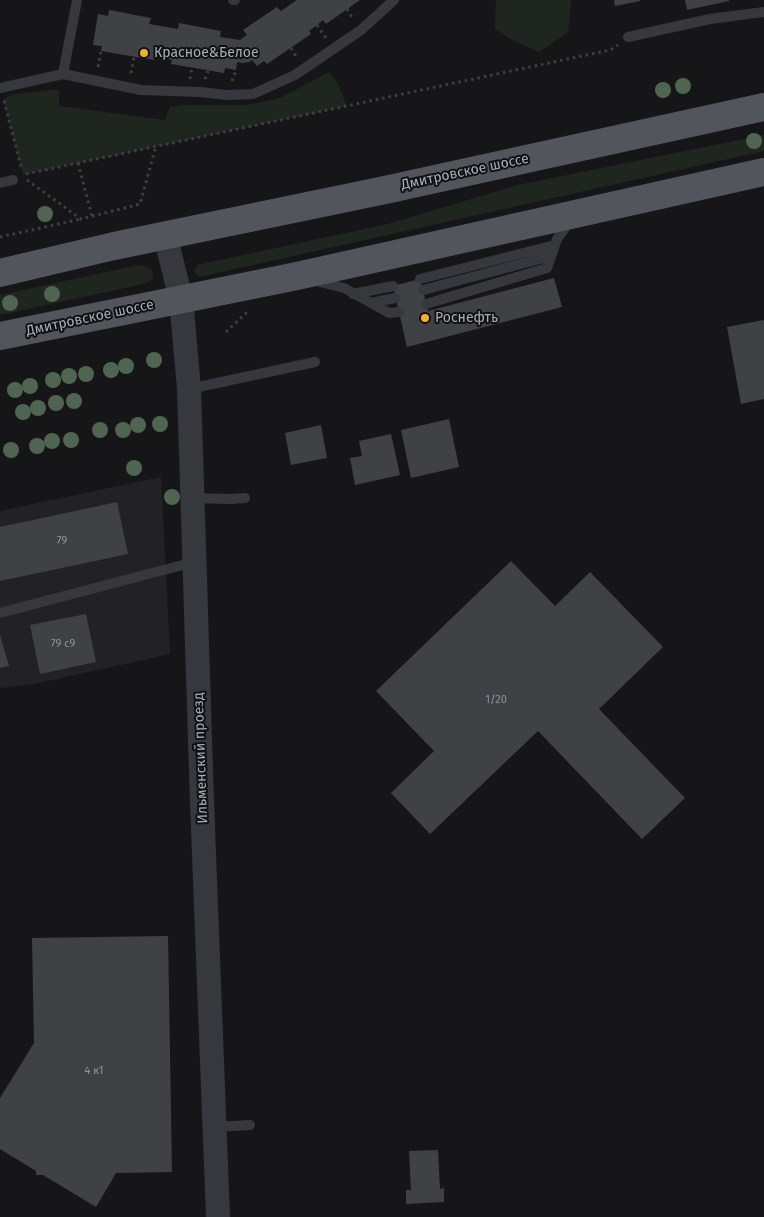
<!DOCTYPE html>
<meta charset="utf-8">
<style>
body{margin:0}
canvas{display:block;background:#161618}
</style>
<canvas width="764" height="1217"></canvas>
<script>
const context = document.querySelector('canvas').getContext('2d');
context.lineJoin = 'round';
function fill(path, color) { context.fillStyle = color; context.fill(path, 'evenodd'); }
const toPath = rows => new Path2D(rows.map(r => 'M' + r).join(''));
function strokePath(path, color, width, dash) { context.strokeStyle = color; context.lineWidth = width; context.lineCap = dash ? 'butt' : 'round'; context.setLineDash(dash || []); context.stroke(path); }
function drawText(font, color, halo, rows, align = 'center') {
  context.font = font + ' "Fira Sans",sans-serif'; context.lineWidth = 4; context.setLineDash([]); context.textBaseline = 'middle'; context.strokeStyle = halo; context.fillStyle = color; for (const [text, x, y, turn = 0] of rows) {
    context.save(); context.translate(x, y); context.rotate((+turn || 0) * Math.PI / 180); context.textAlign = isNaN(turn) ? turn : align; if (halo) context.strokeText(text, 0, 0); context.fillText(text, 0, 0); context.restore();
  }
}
fill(toPath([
 [161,477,170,654,34,684,0,688,0,511]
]), '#222225');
fill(toPath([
 [496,0,571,0,568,32,539,52,512,40,495,28],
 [329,72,338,84,347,106,23,175,3,99,14,94,51,90,59,90,59,106,165,120,170,107,181,105,247,105,280,98],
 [764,135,764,151,199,277,194,272,197,265,388,224,518,185],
 [139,265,145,266,152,270,153,276,151,280,148,283,0,315,0,295]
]), '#1e261f');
fill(toPath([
 [297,0,360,0,326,24,323,20,317,25,309,31,311,34,267,64,264,61,257,66,252,60,249,62,243,63,237,62,236,70,225,68,224,73,171,64,172,60,155,56,154,60,101,51,102,46,93,45,98,14,108,16,109,10,151,18,149,24,178,29,179,23,221,31,220,37,240,40,247,35,243,30,277,7,281,11],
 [614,0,640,0,640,1,615,6],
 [685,0,729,0,729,1,687,10],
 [554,278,562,307,407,347,393,286,420,279,428,311],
 [764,320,764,399,741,404,727,327],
 [449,419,459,467,411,478,401,430],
 [321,425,327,458,291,465,285,433],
 [391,434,400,475,355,485,350,458,362,456,359,441],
 [117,502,128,554,0,581,0,527],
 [511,561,555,606,590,572,663,647,599,709,685,798,642,839,538,731,430,834,391,793,434,751,376,691],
 [86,614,96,662,40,674,30,625],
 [0,635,9,666,0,668],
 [168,936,172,1172,116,1173,96,1207,43,1175,36,1175,36,1171,0,1149,0,1098,34,1043,32,938],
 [438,1150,440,1189,444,1188,444,1202,406,1204,406,1190,411,1190,409,1151]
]), '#404145');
strokePath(toPath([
 [347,9,353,19],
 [317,25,326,38],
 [291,48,297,58],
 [98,67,101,51],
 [131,73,134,57],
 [190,79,192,67],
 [205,79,208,71],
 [232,81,236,70],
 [4,101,22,170],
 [78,163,92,216],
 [26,174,610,50,618,45],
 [27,180,81,219,140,204,156,146],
 [0,237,81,219],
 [226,332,249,310]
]), '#3d3f44', 3, [2.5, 4]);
strokePath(toPath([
 [233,0,235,0],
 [628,37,710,19,764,12],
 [63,74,141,90,200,92,227,95,253,94,295,75,361,30,394,0],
 [0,88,63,74,77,0],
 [0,183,13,180],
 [420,279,555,245],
 [312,280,344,288,389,313,399,312],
 [423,290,551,256],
 [353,294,393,286],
 [371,303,395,298],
 [426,304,547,268,557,239,570,221],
 [189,389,315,362],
 [192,498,230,499,245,498],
 [0,613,194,562],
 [215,1127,250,1125]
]), '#37383d', 10);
strokePath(toPath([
 [165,235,181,299,189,389,202,802,218,1217]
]), '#37383d', 24);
strokePath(toPath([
 [0,273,114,246,385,190,764,107],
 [0,336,297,276,764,172]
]), '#53555c', 28);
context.fillStyle = '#506452';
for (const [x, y] of [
 [683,86],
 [663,90],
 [754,141],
 [45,214],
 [52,294],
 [10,303],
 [154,360],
 [126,366],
 [111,370],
 [86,374],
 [69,376],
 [53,380],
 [30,386],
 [15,390],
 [74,401],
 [56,403],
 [38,408],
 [23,412],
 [160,424],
 [138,425],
 [100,430],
 [123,430],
 [71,440],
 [52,441],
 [37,446],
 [11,450],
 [134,468],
 [172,497]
]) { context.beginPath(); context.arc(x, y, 8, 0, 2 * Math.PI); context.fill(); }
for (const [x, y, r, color] of [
 [144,53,5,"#f2b134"],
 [425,318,5,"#f2b134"]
]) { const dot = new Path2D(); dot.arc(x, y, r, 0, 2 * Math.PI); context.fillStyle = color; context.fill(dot); strokePath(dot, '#111113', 2); }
drawText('11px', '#8e929b', null, [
 ["79",62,541],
 ["79 с9",63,644],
 ["1/20",496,700],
 ["4 к1",94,1071]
]);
drawText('14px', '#a8adb8', '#111113', [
 ["Красное&Белое",154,53],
 ["Роснефть",435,318]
], 'left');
drawText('14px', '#a8adb8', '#111113', [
 ["Дмитровское шоссе",465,172,-12],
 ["Дмитровское шоссе",90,318,-12],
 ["Ильменский проезд",201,758,-92]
]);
</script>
